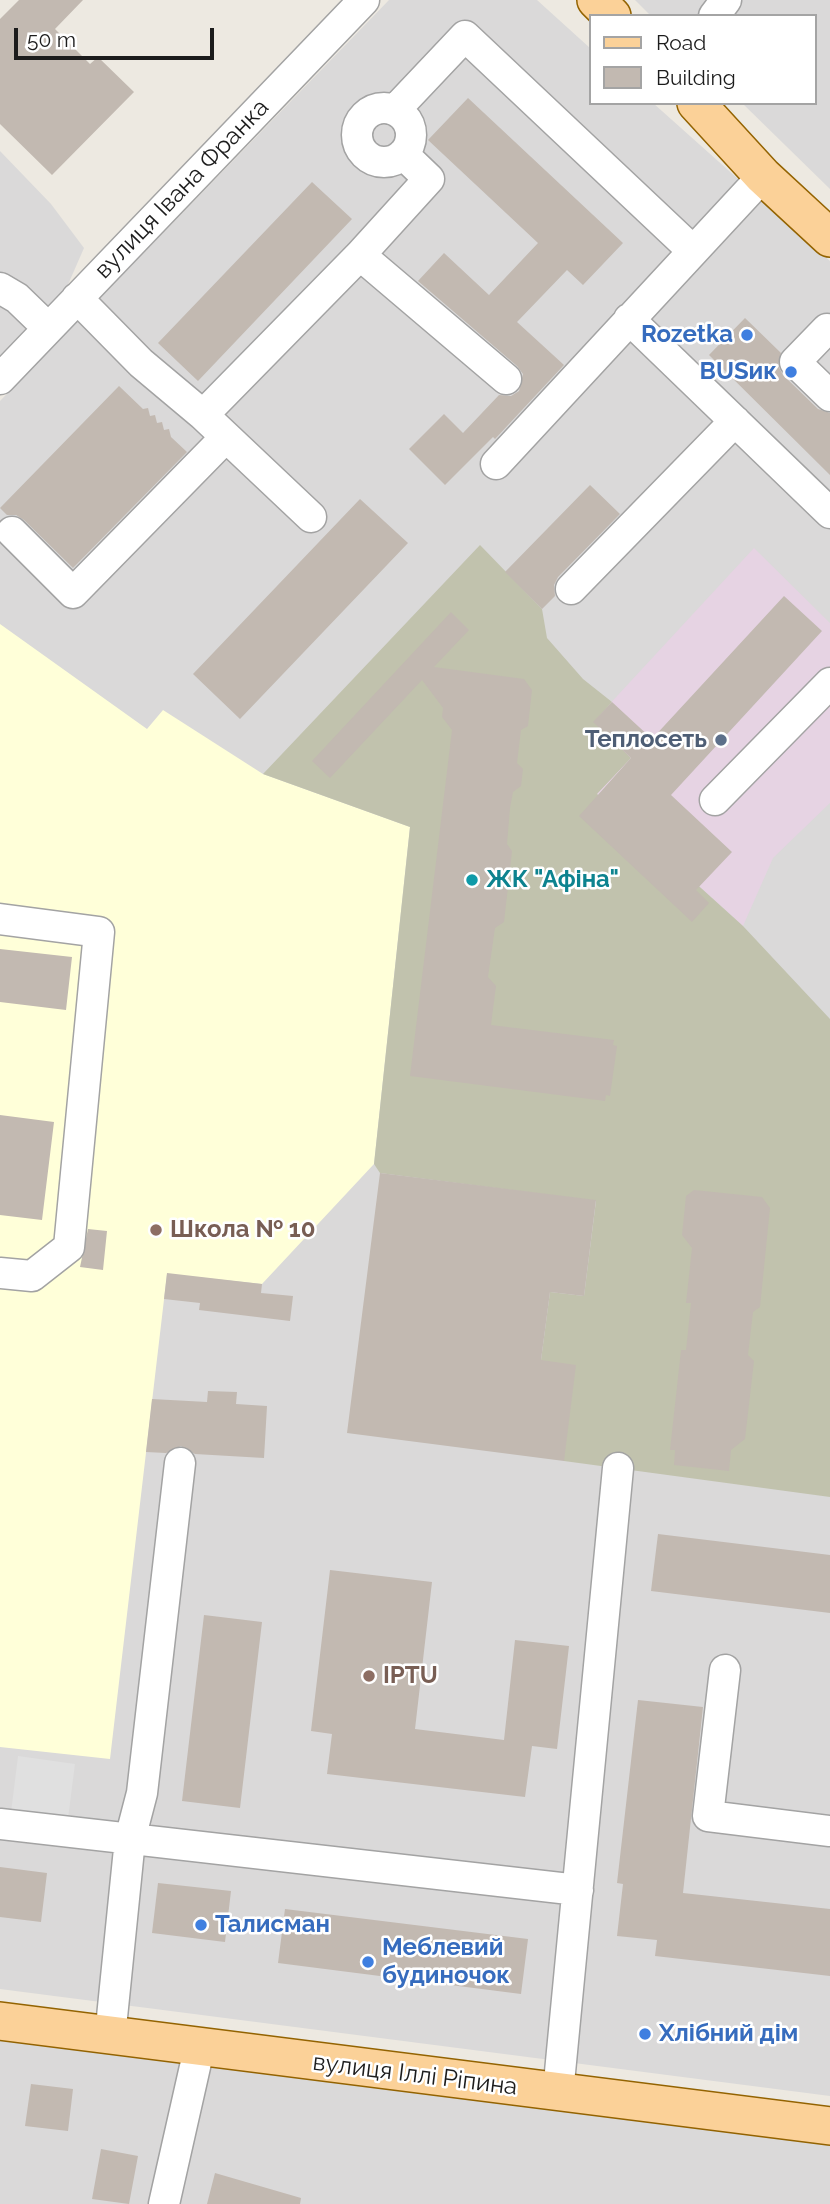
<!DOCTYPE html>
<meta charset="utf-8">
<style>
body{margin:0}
#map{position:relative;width:830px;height:2204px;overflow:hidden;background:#ede9e1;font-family:Raleway,sans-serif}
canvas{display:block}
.legend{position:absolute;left:589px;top:14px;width:228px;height:91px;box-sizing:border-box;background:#fff;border:2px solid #a4a4a4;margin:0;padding:9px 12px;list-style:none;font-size:21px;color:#1c1c1c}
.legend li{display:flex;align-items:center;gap:14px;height:35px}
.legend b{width:35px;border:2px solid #a4a4a4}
.scale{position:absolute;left:14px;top:28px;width:200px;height:32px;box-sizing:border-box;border:4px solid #1c1c1c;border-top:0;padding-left:9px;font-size:21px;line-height:24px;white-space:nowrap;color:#1c1c1c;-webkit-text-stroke:5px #fff;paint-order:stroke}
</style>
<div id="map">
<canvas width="830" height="2204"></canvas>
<ul class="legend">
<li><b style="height:9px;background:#fbd198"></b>Road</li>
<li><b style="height:19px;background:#c2b9b1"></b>Building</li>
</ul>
<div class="scale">50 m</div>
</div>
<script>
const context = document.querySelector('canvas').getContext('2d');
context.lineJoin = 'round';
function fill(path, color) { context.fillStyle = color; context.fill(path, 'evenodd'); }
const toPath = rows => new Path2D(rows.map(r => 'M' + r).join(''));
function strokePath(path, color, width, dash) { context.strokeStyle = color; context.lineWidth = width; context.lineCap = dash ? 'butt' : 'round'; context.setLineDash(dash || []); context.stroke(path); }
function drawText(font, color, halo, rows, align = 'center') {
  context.font = font + ' Raleway,sans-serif'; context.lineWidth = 5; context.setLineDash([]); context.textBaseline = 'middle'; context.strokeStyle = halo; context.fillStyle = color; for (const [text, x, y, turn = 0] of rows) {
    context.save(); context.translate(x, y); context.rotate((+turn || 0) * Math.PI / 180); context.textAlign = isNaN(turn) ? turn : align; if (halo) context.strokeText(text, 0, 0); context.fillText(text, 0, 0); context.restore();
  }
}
fill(toPath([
 [389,0,537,0,590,48,590,103,653,103,830,261,830,2096,0,1989,0,401],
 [635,0,830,0,830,189,742,103,814,103,814,16,651,16],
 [0,151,51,204,84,248,63,296,0,362],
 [0,2036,830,2126,830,2204,0,2204]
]), '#dad9d9');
fill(toPath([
 [754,548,830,623,830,803,773,858,743,926,597,794,593,722]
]), '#e6d3e3');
fill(toPath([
 [0,624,147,729,163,710,263,774,410,827,374,1164,262,1284,167,1274,110,1759,0,1747]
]), '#ffffd9');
fill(toPath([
 [480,545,542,609,547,638,583,679,612,702,594,722,631,758,597,794,743,926,830,1019,830,1497,564,1461,541,1360,550,1292,584,1296,596,1201,380,1173,374,1164,410,827,263,774]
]), '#c1c2ad');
fill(toPath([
 [18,1756,75,1764,67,1827,10,1820]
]), '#e0e0e0');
fill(toPath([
 [19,0,83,0,55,29,90,64,98,57,134,92,52,175,0,124,0,19],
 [468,98,623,243,583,285,567,270,517,322,564,365,495,439,493,437,445,485,409,449,444,414,463,433,499,395,511,396,519,391,523,374,517,366,418,281,444,253,489,295,538,243,428,140],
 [312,182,352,219,198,381,158,343],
 [745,318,781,353,778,366,783,375,818,409,830,413,830,475,709,355],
 [119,386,143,409,148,408,150,416,155,415,157,423,162,422,164,430,169,429,171,437,187,452,73,568,24,520,16,515,7,515,0,508],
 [590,485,620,514,558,577,554,585,555,596,542,609,505,572],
 [360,499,408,543,240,719,193,674],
 [784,596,822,631,671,795,732,852,696,890,709,903,692,922,579,816,631,758,593,722,612,702,652,739],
 [451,612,469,630,434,667,524,679,532,690,528,726,521,730,517,763,523,769,521,786,513,792,510,808,507,844,512,851,504,922,495,928,488,977,496,986,491,1025,614,1040,613,1045,617,1046,610,1096,606,1095,605,1101,410,1076,452,730,442,717,443,708,422,680,330,778,312,761],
 [0,949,72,957,66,1010,0,1002],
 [0,1115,54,1122,42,1220,0,1215],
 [380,1173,596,1200,584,1296,550,1292,541,1360,576,1365,564,1461,347,1433],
 [694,1190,762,1197,770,1208,760,1307,753,1312,748,1355,754,1361,745,1439,731,1450,729,1471,674,1465,675,1450,670,1450,681,1350,686,1350,691,1303,686,1303,692,1248,682,1235,686,1196],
 [88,1229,107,1231,103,1270,80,1267],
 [167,1273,262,1284,261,1293,293,1296,290,1321,199,1310,200,1303,164,1299],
 [208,1391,237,1392,236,1404,267,1406,264,1458,195,1454,181,1446,166,1453,146,1452,152,1399,207,1402],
 [658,1534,830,1555,830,1613,651,1591],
 [330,1570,432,1582,415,1729,504,1740,515,1640,569,1646,557,1749,532,1746,525,1797,327,1774,332,1734,311,1731],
 [204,1615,262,1622,240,1808,182,1801],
 [638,1700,703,1707,683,1893,830,1909,830,1976,655,1956,657,1940,617,1936,623,1884,617,1883],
 [0,1867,47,1873,41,1922,0,1917],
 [158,1883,231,1891,225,1942,152,1933],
 [285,1909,528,1939,521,1994,278,1963],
 [31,2084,73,2089,68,2131,25,2126],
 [101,2149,138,2156,129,2204,92,2199],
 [215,2173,301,2198,300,2204,207,2204]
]), '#c2b9b1');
const minor = toPath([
 [714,16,726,0],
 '357 135a27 27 0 1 1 54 0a27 27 0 1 1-54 0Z',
 [395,110,465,36,692,250],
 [360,255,506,379],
 [0,288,17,298,48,328],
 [77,298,141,363,203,415,311,517],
 [629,319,830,513],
 [830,332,827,329,795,362,830,396],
 [0,379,364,0],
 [203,415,360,255,429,179,403,154],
 [496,464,763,176],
 [12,532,73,593,225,438],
 [571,589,735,421],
 [715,800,830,683],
 [0,919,99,932,69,1247,32,1276,0,1273],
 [725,1670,708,1816,830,1831],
 [0,1824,578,1890],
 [110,2037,130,1839,142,1793,180,1463],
 [558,2093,618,1468],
 [164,2204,199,2049]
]);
const major = toPath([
 [596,0,612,16],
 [696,103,763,176,830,238],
 [0,2021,830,2126]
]);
strokePath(minor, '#a3a3a3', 33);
strokePath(major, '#936301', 40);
strokePath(minor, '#fff', 30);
strokePath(major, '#fbd198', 37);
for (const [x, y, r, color] of [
 [747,335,7,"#3f7fe0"],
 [791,372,7,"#3f7fe0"],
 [721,740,7,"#5c6f8a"],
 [472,880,7,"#0f9aa8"],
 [156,1230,7,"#8d6e63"],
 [369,1676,7,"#8d6e63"],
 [201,1925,7,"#3f7fe0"],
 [368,1962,7,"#3f7fe0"],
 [645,2034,7,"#3f7fe0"]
]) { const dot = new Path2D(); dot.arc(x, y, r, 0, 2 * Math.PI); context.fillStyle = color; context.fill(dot); strokePath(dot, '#fff', 2.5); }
drawText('24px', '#1c1c1c', '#fff', [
 ["вулиця Івана Франка",182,189,-46],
 ["вулиця Іллі Ріпина",415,2075,7]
]);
drawText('bold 24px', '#366cbe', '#fff', [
 ["Rozetka",733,335,"right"],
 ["BUSик",777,372,"right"],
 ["Талисман",215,1925],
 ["Меблевий",382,1948],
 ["будиночок",382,1976],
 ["Хлібний дім",659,2034]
], 'left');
drawText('bold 24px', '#4e5e75', '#fff', [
 ["Теплосеть",707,740]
], 'right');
drawText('bold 24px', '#0d838f', '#fff', [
 ["ЖК \"Афіна\"",486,880]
], 'left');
drawText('bold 24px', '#785e54', '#fff', [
 ["Школа № 10",170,1230],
 ["IPTU",383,1676]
], 'left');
</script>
